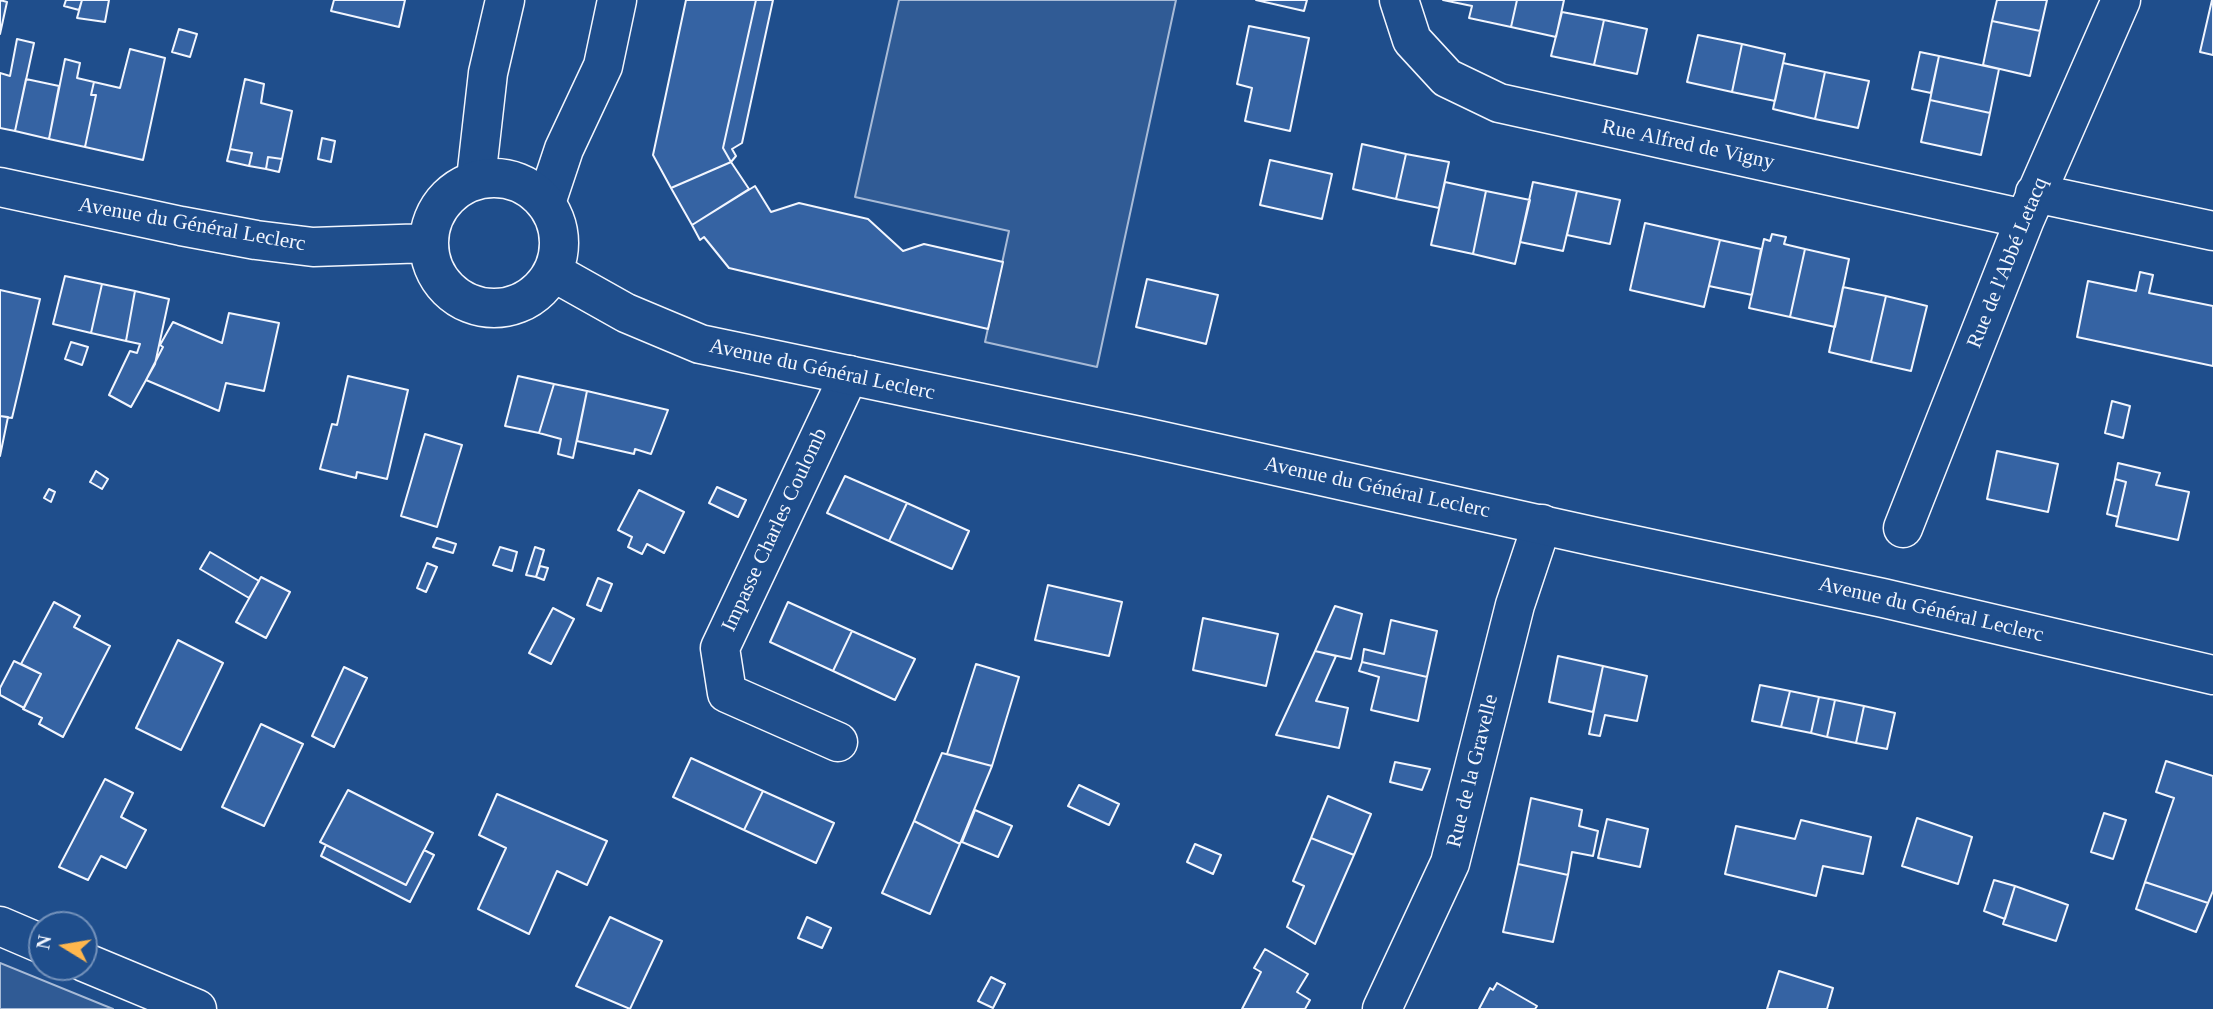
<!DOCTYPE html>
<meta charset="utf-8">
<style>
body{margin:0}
#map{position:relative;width:2213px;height:1009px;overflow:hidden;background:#1f4e8c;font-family:Georgia,serif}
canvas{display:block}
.north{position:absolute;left:28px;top:911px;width:70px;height:70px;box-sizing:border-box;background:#1f4e8c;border:2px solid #7391ba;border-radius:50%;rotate:281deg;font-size:19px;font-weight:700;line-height:28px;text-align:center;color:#f2f6ff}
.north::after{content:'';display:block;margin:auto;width:24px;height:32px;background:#ffb74d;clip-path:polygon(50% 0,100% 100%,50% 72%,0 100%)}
</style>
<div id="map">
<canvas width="2213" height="1009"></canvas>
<div class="north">N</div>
</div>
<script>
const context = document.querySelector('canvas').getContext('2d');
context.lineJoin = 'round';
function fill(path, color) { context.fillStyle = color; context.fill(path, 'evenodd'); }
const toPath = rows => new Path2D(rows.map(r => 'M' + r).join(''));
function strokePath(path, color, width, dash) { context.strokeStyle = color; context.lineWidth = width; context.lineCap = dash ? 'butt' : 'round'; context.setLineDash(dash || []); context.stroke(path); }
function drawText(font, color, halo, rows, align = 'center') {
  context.font = font + ' Georgia,serif'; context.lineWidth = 5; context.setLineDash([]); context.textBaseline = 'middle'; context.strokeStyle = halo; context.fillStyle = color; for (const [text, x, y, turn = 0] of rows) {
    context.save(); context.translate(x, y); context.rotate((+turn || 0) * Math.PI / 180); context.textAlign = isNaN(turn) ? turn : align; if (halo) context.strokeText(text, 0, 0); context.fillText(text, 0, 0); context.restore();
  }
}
const built = toPath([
 [899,0,1176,0,1097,367,985,342,1009,231,855,197,899,0],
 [0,963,113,1009,0,1009,0,963]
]);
fill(built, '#305b95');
strokePath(built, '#a8bbd7', 2);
const building = toPath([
 [0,0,7,2,0,34,0,0],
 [66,0,82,0,79,10,64,6,66,0],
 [82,0,109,0,105,22,77,18,82,0],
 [334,0,405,0,399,27,331,11,334,0],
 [686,0,756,0,723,148,731,162,671,188,653,155,686,0],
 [756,0,773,0,742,143,732,149,736,156,731,162,723,148,756,0],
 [1256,0,1307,0,1304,11,1256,0],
 [1443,0,1517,0,1511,27,1469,18,1472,6,1443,0],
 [1517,0,1564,0,1556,37,1511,27,1517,0],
 [1997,0,2047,0,2040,31,1992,21,1997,0],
 [2212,0,2213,0,2213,55,2200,52,2212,0],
 [1562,12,1604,20,1594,65,1551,56,1562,12],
 [1604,20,1647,29,1637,74,1594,65,1604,20],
 [1992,21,2040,31,2030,76,1983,65,1992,21],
 [1249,26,1309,38,1290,131,1245,121,1252,88,1237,84,1249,26],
 [179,29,197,34,190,57,172,52,179,29],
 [1698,35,1742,44,1732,92,1687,82,1698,35],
 [17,39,34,43,15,131,0,128,0,73,10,76,17,39],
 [1742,44,1785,54,1775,101,1732,92,1742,44],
 [130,49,165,58,143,160,85,147,96,95,91,95,94,82,120,88,130,49],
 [1920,52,1939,56,1931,93,1912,89,1920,52],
 [1939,56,1999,69,1990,113,1930,100,1939,56],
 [65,59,80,63,77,78,94,82,91,95,96,95,85,147,49,139,65,59],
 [1783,63,1825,72,1815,119,1773,109,1783,63],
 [1825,72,1869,81,1858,128,1815,119,1825,72],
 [26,79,59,86,49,139,15,131,26,79],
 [245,79,264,84,261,103,292,111,282,159,268,157,266,169,249,166,252,153,230,149,245,79],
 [1930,100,1990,113,1981,155,1921,142,1930,100],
 [322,138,335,141,331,162,318,159,322,138],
 [1362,144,1406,154,1396,199,1353,189,1362,144],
 [230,149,252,153,249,166,227,161,230,149],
 [1406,154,1449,162,1439,208,1396,199,1406,154],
 [268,157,282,159,279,172,266,169,268,157],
 [1270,160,1332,174,1322,219,1260,205,1270,160],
 [731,162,749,189,692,225,671,188,731,162],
 [1445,182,1486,191,1473,254,1431,245,1445,182],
 [1533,182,1577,191,1563,251,1520,242,1533,182],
 [755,186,771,212,799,203,868,219,903,251,924,244,1003,262,988,329,729,268,704,237,700,240,692,225,755,186],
 [1486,191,1530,200,1515,264,1473,254,1486,191],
 [1577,191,1620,200,1610,244,1567,235,1577,191],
 [1645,223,1720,240,1704,307,1630,290,1645,223],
 [1772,234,1786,237,1784,244,1805,249,1790,317,1749,308,1764,239,1770,241,1772,234],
 [1720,240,1761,249,1752,295,1709,286,1720,240],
 [1805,249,1849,259,1835,327,1790,317,1805,249],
 [2140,272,2153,275,2149,293,2213,306,2213,366,2077,337,2088,281,2136,291,2140,272],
 [65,276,102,284,91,333,53,324,65,276],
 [1147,279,1218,295,1206,344,1136,327,1147,279],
 [102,284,135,291,126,341,91,333,102,284],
 [1843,287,1886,296,1871,362,1829,352,1843,287],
 [0,290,40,299,12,418,0,416,0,290],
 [135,291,169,299,155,364,131,407,109,395,130,351,137,353,140,344,126,341,135,291],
 [1886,296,1927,306,1911,371,1871,362,1886,296],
 [229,313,279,323,264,391,226,383,219,411,146,380,163,347,160,345,173,322,222,343,229,313],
 [71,342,88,347,82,365,65,359,71,342],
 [348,376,408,390,387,479,357,472,356,478,320,469,332,424,337,425,348,376],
 [518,376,554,384,539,433,505,426,518,376],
 [554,384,587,391,573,458,558,454,561,439,539,433,554,384],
 [587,391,668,410,651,454,635,449,634,454,577,441,587,391],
 [2112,401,2130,406,2123,438,2105,433,2112,401],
 [0,416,8,417,0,456,0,416],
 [425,434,462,445,437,527,401,516,425,434],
 [1997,451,2058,464,2048,512,1987,499,1997,451],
 [2118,463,2160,473,2156,485,2189,492,2178,540,2116,526,2126,482,2115,479,2118,463],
 [96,471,108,479,102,489,90,482,96,471],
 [845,476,907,503,889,541,827,513,845,476],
 [2115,479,2126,482,2118,517,2107,514,2115,479],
 [717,487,746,500,738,517,709,503,717,487],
 [49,489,55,492,51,502,44,498,49,489],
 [639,490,684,512,664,553,647,544,642,554,628,547,632,537,618,530,639,490],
 [907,503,969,531,952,569,889,541,907,503],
 [437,538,456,544,453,553,433,547,437,538],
 [500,547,517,552,512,571,493,565,500,547],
 [535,547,544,550,536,577,526,575,535,547],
 [210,552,259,581,249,598,200,569,210,552],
 [427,563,437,567,426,592,417,588,427,563],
 [540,566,548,568,544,580,536,577,540,566],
 [261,577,290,592,266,638,236,622,261,577],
 [598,578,612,584,601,611,587,605,598,578],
 [1048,585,1122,602,1109,656,1035,640,1048,585],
 [54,602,80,616,74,627,110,646,63,737,39,724,42,718,23,709,41,674,21,664,54,602],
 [788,602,852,631,833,671,770,642,788,602],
 [1335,606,1362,614,1351,659,1315,651,1335,606],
 [553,608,574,619,551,664,529,653,553,608],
 [1203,618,1278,634,1266,686,1193,670,1203,618],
 [1391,620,1437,631,1427,677,1362,662,1364,649,1384,654,1391,620],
 [852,631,915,659,895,700,833,671,852,631],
 [178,640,223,663,181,750,136,728,178,640],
 [1315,651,1336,656,1316,701,1348,708,1339,748,1276,735,1315,651],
 [1558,656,1603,666,1593,712,1549,702,1558,656],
 [14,661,41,674,24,708,0,695,0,688,14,661],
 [1362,662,1427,677,1418,721,1371,710,1379,677,1359,671,1362,662],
 [976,664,1019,677,992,766,947,754,976,664],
 [1603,666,1647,676,1637,721,1605,715,1600,736,1589,734,1603,666],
 [344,667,367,678,334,747,312,736,344,667],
 [1760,685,1790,691,1781,727,1752,721,1760,685],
 [1790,691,1819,697,1811,733,1781,727,1790,691],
 [1819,697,1835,700,1827,737,1811,733,1819,697],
 [1835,700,1864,706,1856,743,1827,737,1835,700],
 [1864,706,1895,713,1887,749,1856,743,1864,706],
 [261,724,303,744,264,826,222,807,261,724],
 [942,753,992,766,960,844,914,821,942,753],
 [691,758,763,791,744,830,673,797,691,758],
 [2166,761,2213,776,2213,891,2208,903,2145,882,2174,798,2156,792,2166,761],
 [1395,762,1430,769,1422,790,1390,782,1395,762],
 [105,779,133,793,121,817,146,830,126,868,101,856,88,880,59,867,105,779],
 [1079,785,1119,804,1109,825,1068,806,1079,785],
 [348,790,433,833,406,885,320,842,348,790],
 [763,791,834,823,816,863,744,830,763,791],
 [497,794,607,841,587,885,557,871,529,934,478,909,506,848,479,835,497,794],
 [1328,796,1371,814,1354,855,1311,838,1328,796],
 [1531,798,1582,810,1579,826,1598,831,1593,856,1572,852,1568,875,1518,864,1531,798],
 [975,810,1012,826,998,857,962,842,975,810],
 [2104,813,2126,820,2113,859,2091,852,2104,813],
 [1917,818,1972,837,1958,884,1902,866,1917,818],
 [1607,819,1648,829,1640,867,1598,858,1607,819],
 [1801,820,1871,837,1863,874,1823,866,1816,896,1725,874,1736,826,1795,839,1801,820],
 [914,821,960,844,930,914,882,893,914,821],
 [1311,838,1354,855,1315,944,1287,927,1304,886,1293,881,1311,838],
 [1195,844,1221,855,1213,874,1187,862,1195,844],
 [326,845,406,885,424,850,434,855,410,902,321,856,326,845],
 [1518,864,1568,875,1553,942,1503,932,1518,864],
 [1994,880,2015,886,2005,919,1984,911,1994,880],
 [2145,882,2208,903,2196,932,2136,909,2145,882],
 [2015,886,2068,905,2056,941,2003,924,2015,886],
 [610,917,662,941,630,1009,576,986,610,917],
 [807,917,831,928,822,948,798,938,807,917],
 [1265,949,1308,974,1297,992,1310,1000,1305,1009,1242,1009,1261,972,1254,968,1265,949],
 [1779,971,1833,988,1827,1009,1767,1009,1779,971],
 [991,977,1005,984,993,1008,978,1001,991,977],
 [1497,983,1537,1006,1535,1009,1479,1009,1490,988,1493,990,1497,983]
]);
fill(building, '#3563a3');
strokePath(building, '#f2f6ff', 2);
const minor = toPath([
 [1399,0,1412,40,1447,78,1499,103,2025,219],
 [476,179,488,73,505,0],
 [2035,193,2213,231],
 [546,203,564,149,603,66,617,0],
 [1903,528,2025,219,2121,0],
 [838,742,727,693,720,648,849,375],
 [0,926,42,944],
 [84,962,197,1009],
 [1382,1009,1450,863,1515,605,1542,524]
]);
const primary = toPath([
 '429 243a65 65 0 1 1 130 0a65 65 0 1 1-130 0Z',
 [0,187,181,226,256,240,313,247,428,243],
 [553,272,626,313,700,344,1140,436,1596,537,1883,598,2213,675]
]);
strokePath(minor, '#f2f6ff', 41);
strokePath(primary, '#f2f6ff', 41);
strokePath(minor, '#1f4e8c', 38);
strokePath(primary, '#1f4e8c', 38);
drawText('21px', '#f2f6ff', '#1f4e8c', [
 ["Rue Alfred de Vigny",1688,145,12],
 ["Avenue du Général Leclerc",192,225,10],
 ["Rue de l'Abbé Letacq",2008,263,-68],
 ["Avenue du Général Leclerc",822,370,12],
 ["Avenue du Général Leclerc",1377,488,12],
 ["Impasse Charles Coulomb",775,530,-65],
 ["Avenue du Général Leclerc",1931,610,13],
 ["Rue de la Gravelle",1473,771,-76]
]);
</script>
